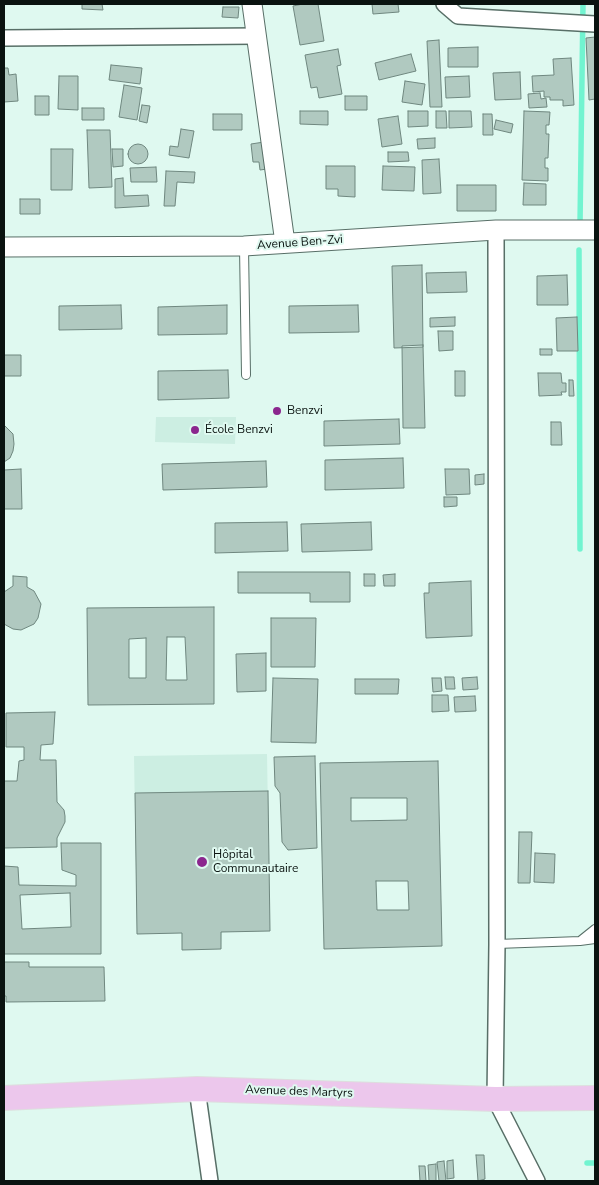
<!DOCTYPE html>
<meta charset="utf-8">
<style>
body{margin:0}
#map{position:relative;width:599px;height:1185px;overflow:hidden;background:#dff9f0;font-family:"Nunito Sans",sans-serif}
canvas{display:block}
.frame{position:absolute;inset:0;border:5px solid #0a1310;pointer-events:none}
</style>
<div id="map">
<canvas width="599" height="1185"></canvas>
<div class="frame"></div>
</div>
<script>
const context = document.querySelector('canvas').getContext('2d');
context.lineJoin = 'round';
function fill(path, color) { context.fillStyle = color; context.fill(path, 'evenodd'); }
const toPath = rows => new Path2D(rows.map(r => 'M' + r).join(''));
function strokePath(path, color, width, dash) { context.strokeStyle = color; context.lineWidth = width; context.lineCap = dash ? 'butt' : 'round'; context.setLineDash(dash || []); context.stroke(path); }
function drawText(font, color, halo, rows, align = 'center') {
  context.font = font + ' "Nunito Sans",sans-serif'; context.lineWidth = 4; context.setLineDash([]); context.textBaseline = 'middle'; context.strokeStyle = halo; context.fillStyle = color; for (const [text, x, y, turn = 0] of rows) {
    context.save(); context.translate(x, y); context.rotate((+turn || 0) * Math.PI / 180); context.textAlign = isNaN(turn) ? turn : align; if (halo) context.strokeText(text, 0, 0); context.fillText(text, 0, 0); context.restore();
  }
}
fill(toPath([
 [156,417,236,417,235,444,155,442],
 [267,754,270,931,222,932,221,949,182,950,181,933,137,934,134,756]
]), '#cceee2');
strokePath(toPath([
 [580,224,583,4],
 [579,250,580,549],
 [587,1163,595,1163]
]), '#72f4d0', 5.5);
const building = toPath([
 [82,4,102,4,103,10,82,9,82,4],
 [303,4,318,4,324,41,300,45,293,6,303,4],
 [372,4,398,4,399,12,373,14,372,4],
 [223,7,239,7,238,18,222,17,223,7],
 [595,37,595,99,589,100,586,38,595,37],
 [439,40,442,107,430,107,427,41,439,40],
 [478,47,478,67,448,67,448,48,478,47],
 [338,49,341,65,337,66,342,94,319,98,317,87,311,88,305,55,338,49],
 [411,54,416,71,379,80,375,63,411,54],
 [571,58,574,105,563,106,563,100,550,100,550,97,544,97,544,91,533,92,532,76,554,75,553,59,571,58],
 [111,65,142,68,140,84,109,80,111,65],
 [4,68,8,68,9,75,16,74,18,101,4,102,4,68],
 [520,72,521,99,495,100,493,73,520,72],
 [59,76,78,76,78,110,58,109,59,76],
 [469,76,470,97,446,98,445,77,469,76],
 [405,81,425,84,422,105,402,102,405,81],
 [124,85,142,88,137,120,119,117,124,85],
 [540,93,541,99,546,98,547,107,529,108,528,94,540,93],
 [35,96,49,96,49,115,35,115,35,96],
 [345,96,367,96,367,110,345,110,345,96],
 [142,105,150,106,147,123,139,121,142,105],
 [82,108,104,108,104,120,82,120,82,108],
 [300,111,328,111,328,125,300,124,300,111],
 [408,111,428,111,428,126,408,127,408,111],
 [436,111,446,111,447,128,436,128,436,111],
 [449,111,471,111,472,127,449,128,449,111],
 [524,111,550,112,549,125,546,125,546,134,549,134,548,158,545,158,545,168,548,168,548,181,522,180,524,111],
 [213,114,242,114,242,130,213,130,213,114],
 [483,114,492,114,493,135,483,135,483,114],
 [398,116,402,144,382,147,378,119,398,116],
 [496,120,513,124,511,133,494,129,496,120],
 [181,129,194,131,189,158,169,155,170,146,178,147,181,129],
 [87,130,110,130,112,187,89,188,87,130],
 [435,138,435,148,418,149,417,139,435,138],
 [264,142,267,169,260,170,259,162,253,162,251,144,264,142],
 '128 154a10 10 0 1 1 20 0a10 10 0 1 1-20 0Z',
 [51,149,73,149,72,190,51,190,51,149],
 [112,149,123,149,123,166,113,167,112,149],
 [388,152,408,152,409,161,388,162,388,152],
 [439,159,441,193,423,194,422,160,439,159],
 [326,166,355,166,355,197,338,196,338,189,326,189,326,166],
 [383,166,415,167,414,191,382,190,383,166],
 [156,167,157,182,131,182,130,168,156,167],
 [166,171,195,172,194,183,177,182,175,206,164,206,166,171],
 [123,178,124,196,148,195,149,206,115,208,115,179,123,178],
 [524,183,546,184,546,205,523,205,524,183],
 [457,185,496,185,496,211,457,211,457,185],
 [20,199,40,199,40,214,20,214,20,199],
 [422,265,423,347,394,348,392,266,422,265],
 [466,272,467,292,427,293,426,273,466,272],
 [567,275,568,305,537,305,537,276,567,275],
 [121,305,122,329,59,330,59,306,121,305],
 [227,305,227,334,158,335,158,307,227,305],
 [358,305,359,332,289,333,289,306,358,305],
 [455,317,455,326,430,327,430,318,455,317],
 [577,317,578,351,557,351,556,318,577,317],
 [438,331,453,331,453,350,439,351,438,331],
 [423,345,425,428,403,428,402,346,423,345],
 [540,349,552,349,552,355,540,355,540,349],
 [4,355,21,355,21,376,4,376,4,355],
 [228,370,229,398,158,400,158,371,228,370],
 [455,371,465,371,465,396,455,396,455,371],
 [538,373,561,373,562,383,566,383,566,392,561,392,562,395,539,396,538,373],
 [569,380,573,380,574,396,569,396,569,380],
 [399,419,400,444,324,446,324,421,399,419],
 [551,422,561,422,562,445,551,445,551,422],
 [4,425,13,434,14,444,13,451,10,458,4,462,4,425],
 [403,458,404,488,325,490,325,460,403,458],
 [266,461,267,487,163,490,162,464,266,461],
 [21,469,22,509,4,509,4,470,21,469],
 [445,469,469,469,470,494,446,495,445,469],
 [484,474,484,484,475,485,475,475,484,474],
 [444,497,457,497,457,506,444,507,444,497],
 [287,522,288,551,215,553,215,523,287,522],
 [371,522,372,550,302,552,301,524,371,522],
 [238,572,350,572,350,602,310,602,310,593,238,593,238,572],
 [364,574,375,574,375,586,364,586,364,574],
 [395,574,395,586,384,586,383,575,395,574],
 [13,576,27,577,27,587,34,591,41,604,38,618,34,624,21,630,13,629,4,624,4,592,13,586,13,576],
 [471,581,472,636,426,638,424,593,429,593,429,583,471,581],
 [214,607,214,704,88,705,87,608,214,607],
 [167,637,185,637,187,680,166,680,167,637],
 [146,638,146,678,129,678,129,639,146,638],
 [271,618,316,618,315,667,271,667,271,618],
 [266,653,266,691,237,692,236,654,266,653],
 [445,677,454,677,455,689,446,689,445,677],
 [477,677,478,689,463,690,462,678,477,677],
 [273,678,318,679,316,743,271,742,273,678],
 [432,678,441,678,442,691,433,692,432,678],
 [355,679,399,679,398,694,355,694,355,679],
 [432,695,448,695,449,711,432,712,432,695],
 [475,696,476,711,455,712,454,697,475,696],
 [55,712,53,744,41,745,40,760,56,760,57,802,64,810,65,816,65,822,57,838,57,847,4,848,4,781,17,781,19,761,24,760,24,747,6,747,6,713,55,712],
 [315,756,317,848,288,850,282,842,280,793,275,786,274,757,315,756],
 [438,761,442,946,324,949,320,763,438,761],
 [351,798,407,798,407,820,351,821,351,798],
 [376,881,408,881,409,910,377,910,376,881],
 [268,791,270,931,221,932,221,949,182,950,182,933,137,934,135,793,268,791],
 [519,832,532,832,530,883,518,883,519,832],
 [61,843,101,843,101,954,4,954,4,866,18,867,19,885,76,886,76,875,62,870,61,843],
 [70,893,71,927,22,929,20,895,70,893],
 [535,853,555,854,554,883,534,882,535,853],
 [4,962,29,962,29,967,104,967,105,1001,6,1002,6,996,4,996,4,962],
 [476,1155,484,1155,485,1179,478,1181,476,1155],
 [453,1160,454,1178,447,1179,447,1161,453,1160],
 [444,1161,446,1181,439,1181,437,1162,444,1161],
 [436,1164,436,1181,429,1181,428,1165,436,1164],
 [419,1166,425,1166,426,1181,420,1181,419,1166]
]);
fill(building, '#b0c9c0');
strokePath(building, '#6f877f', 1);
const service = toPath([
 [244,247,246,375],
 [580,941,595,939],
 [497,944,580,941,595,929]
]);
const minor = toPath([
 [444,4,458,16,595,24],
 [4,38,257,36],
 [496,230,497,944,495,1099,537,1181],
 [197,1089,210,1181]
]);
const tertiary = toPath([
 [252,4,285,243],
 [4,247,244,246,496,230,595,230]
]);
const primary = toPath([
 [4,1098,197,1089,495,1099,595,1098]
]);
strokePath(service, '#586f67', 10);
strokePath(minor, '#586f67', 18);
strokePath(tertiary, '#586f67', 21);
strokePath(primary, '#dddede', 26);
strokePath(service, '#fff', 8);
strokePath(minor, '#fff', 15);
strokePath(tertiary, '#fff', 19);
strokePath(primary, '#ecc7ec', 24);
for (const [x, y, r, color] of [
 [277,411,5,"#8b268e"],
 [195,430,5,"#8b268e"],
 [202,862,6,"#8b268e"]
]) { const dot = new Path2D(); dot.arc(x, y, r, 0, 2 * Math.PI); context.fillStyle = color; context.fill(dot); strokePath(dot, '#dff9f0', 2); }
drawText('12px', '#0a1310', '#dff9f0', [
 ["Avenue Ben-Zvi",300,243,-4],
 ["Avenue des Martyrs",299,1092,2]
]);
drawText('12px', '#0a1310', '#dff9f0', [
 ["Benzvi",287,411],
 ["École Benzvi",205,430],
 ["Hôpital",213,855],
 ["Communautaire",213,869]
], 'left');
</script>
